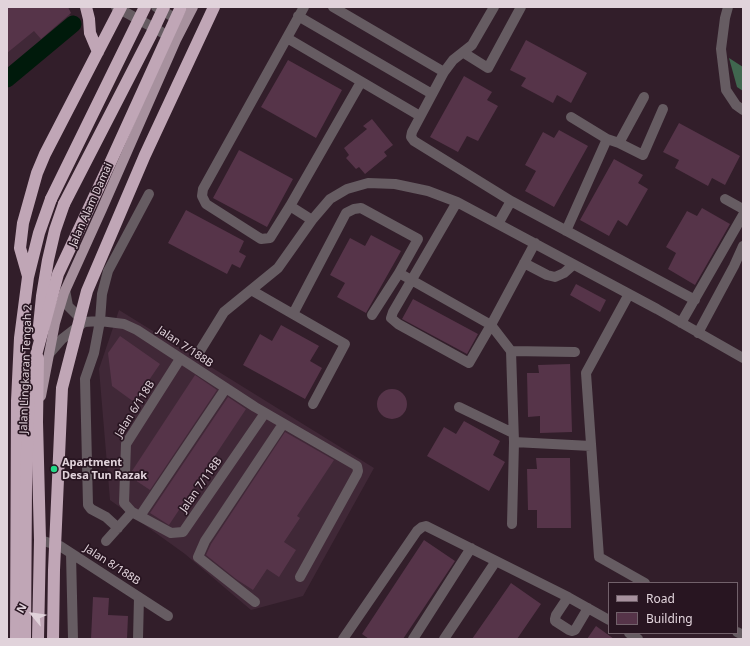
<!DOCTYPE html>
<style>
body{margin:0}
#map{position:relative;width:750px;height:646px;overflow:hidden;background:#321e2a;font-family:"Noto Sans",sans-serif}
canvas{display:block}
.frame{position:absolute;inset:0;border:8px solid #e1d3db;pointer-events:none}
.legend{position:absolute;left:608px;top:582px;width:130px;height:52px;box-sizing:border-box;background:#281521;border:1px solid #72616b;margin:0;padding:5px 7px;list-style:none;font-size:12px;color:#e1d3db}
.legend li{display:flex;align-items:center;gap:8px;height:20px}
.legend b{width:20px;border:1px solid #72616b}
.north{position:absolute;left:12px;top:594px;width:40px;height:40px;-webkit-text-stroke:3px #281521;paint-order:stroke;rotate:299deg;font-size:11px;font-weight:700;line-height:16px;text-align:center;color:#e1d3db}
.north::after{content:'';display:block;margin:auto;width:14px;height:18px;background:#e1d3db;clip-path:polygon(50% 0,100% 100%,50% 72%,0 100%)}
</style>
<div id="map">
<canvas width="750" height="646"></canvas>
<div class="frame"></div>
<ul class="legend">
<li><b style="height:5px;background:#a7919e"></b>Road</li>
<li><b style="height:11px;background:#563449"></b>Building</li>
</ul>
<div class="north">N</div>
</div>
<script>
const context = document.querySelector('canvas').getContext('2d');
context.lineJoin = 'round';
function fill(path, color) { context.fillStyle = color; context.fill(path, 'evenodd'); }
const toPath = rows => new Path2D(rows.map(r => 'M' + r).join(''));
function strokePath(path, color, width, dash) { context.strokeStyle = color; context.lineWidth = width; context.lineCap = dash ? 'butt' : 'round'; context.setLineDash(dash || []); context.stroke(path); }
function drawText(font, color, halo, rows, align = 'center') {
  context.font = font + ' "Noto Sans",sans-serif'; context.lineWidth = 3.5; context.setLineDash([]); context.textBaseline = 'middle'; context.strokeStyle = halo; context.fillStyle = color; for (const [text, x, y, turn = 0] of rows) {
    context.save(); context.translate(x, y); context.rotate((+turn || 0) * Math.PI / 180); context.textAlign = isNaN(turn) ? turn : align; if (halo) context.strokeText(text, 0, 0); context.fillText(text, 0, 0); context.restore();
  }
}
fill(toPath([
 [7,7,64,7,71,16,7,70],
 [119,310,374,468,303,596,251,610,185,554,110,500,99,369]
]), '#402837');
fill(toPath([
 [729,58,743,67,743,91,737,87]
]), '#40674f');
strokePath(toPath([
 [7,79,73,24]
]), '#001a0b', 17);
fill(toPath([
 [7,7,68,7,71,13,41,39,34,31,7,53],
 [526,40,587,73,571,103,557,95,553,103,521,86,526,78,510,70],
 [288,60,342,90,316,138,261,107],
 [464,76,492,92,487,100,498,106,478,141,467,136,458,152,430,137],
 [372,119,393,145,384,152,387,156,365,174,359,167,356,169,346,158,349,155,344,148,367,129,363,126],
 [679,123,740,156,725,185,712,178,708,186,675,168,679,160,663,152],
 [559,130,588,146,554,207,525,191,536,171,525,165,543,132,554,138],
 [239,150,293,179,267,227,213,198],
 [614,159,643,175,638,183,648,189,627,226,618,220,609,236,580,220],
 [702,208,730,224,695,285,668,269,676,253,666,247,687,211,697,216],
 [186,210,244,241,239,252,246,256,240,268,232,264,227,274,168,243],
 [371,235,401,251,366,313,337,297,345,283,330,275,350,238,365,246],
 [576,284,606,300,600,312,570,295],
 [413,299,478,334,467,354,402,319],
 [281,325,319,346,310,361,322,368,305,399,243,365,260,334,272,341],
 [120,336,160,364,134,402,112,386,108,353],
 [570,364,572,432,540,433,540,416,528,417,527,373,539,373,538,365],
 [195,375,217,390,150,490,132,478,132,471],
 '377 404a15 15 0 1 1 30 0a15 15 0 1 1-30 0Z',
 [228,397,246,409,169,525,150,513],
 [464,421,500,441,493,455,505,462,489,491,427,456,444,427,456,434],
 [285,432,334,460,297,516,300,518,284,542,296,550,279,577,267,569,253,590,236,579,206,555,211,544],
 [536,458,570,458,571,528,537,528,537,510,528,510,527,469,537,469],
 [424,540,455,561,403,639,369,639,362,634],
 [511,583,541,604,517,639,472,639],
 [93,597,109,598,108,615,128,616,127,639,91,639],
 [596,626,614,639,587,639]
]), '#563449');
strokePath(toPath([
 [116,7,174,39],
 [156,7,182,22],
 [304,7,203,189,202,196,206,204,261,239,270,238,290,206,361,82],
 [333,7,444,72],
 [494,7,472,45,453,60,444,72,412,132,411,137,414,141,511,201,498,224],
 [728,7,725,18,721,49,726,90,736,105,743,110],
 [298,16,432,94],
 [287,38,420,116],
 [464,53,488,68,521,7],
 [571,117,607,139,619,143,644,97],
 [619,143,643,155,663,109],
 [725,199,743,209],
 [511,201,695,300],
 [457,202,393,312,391,318,398,324,469,363,491,325,535,243],
 [290,206,312,220],
 [566,231,607,139],
 [524,263,547,275,555,277,564,273,573,265],
 [65,290,68,306,84,322],
 [251,290,345,344,313,404],
 [629,294,586,373,599,557,645,583],
 [293,314,346,213,354,209,361,208,418,239,399,273,491,325,511,351,514,442,512,524],
 [372,315,399,273],
 [681,323,743,215],
 [698,333,734,266,743,246],
 [511,351,575,352],
 [49,354,62,339,84,322,100,321,124,324,137,330,255,407,357,466,358,471,357,474,300,577],
 [198,354,224,312,278,268,312,220,330,199,347,189,368,183,395,184,428,191,457,202,657,309,743,358],
 [180,359,126,444,124,503,132,512,171,533,183,532,265,413],
 [459,407,513,433],
 [514,442,591,446],
 [140,516,226,388],
 [118,528,106,517,91,509,88,505,85,379,94,353,100,321,102,294,108,271,149,194],
 [40,540,60,546,168,616],
 [106,541,132,512],
 [71,554,73,639],
 [568,597,556,615,555,619,555,621,569,630,572,631,575,630,588,608],
 [255,602,198,557,205,541,283,424],
 [737,632,743,635],
 [629,633,638,639],
 [138,639,139,597],
 [343,639,417,531,422,527,426,526,568,597,609,620],
 [413,639,471,548],
 [444,639,496,561]
]), '#665c62', 10);
strokePath(toPath([
 [41,396,55,323,64,293,102,209,176,40,193,7]
]), '#a7919e', 10);
strokePath(toPath([
 [86,7,89,19,90,33,98,52],
 [28,276,20,248,23,223,37,173,45,154,121,7],
 [38,336,42,296,48,260,55,230,64,204],
 [38,358,37,422,40,540,38,639],
 [16,639,17,401,20,338,28,277,39,233,51,199]
]), '#c0a6b6', 12);
strokePath(toPath([
 [51,199,145,7],
 [64,204,151,35,164,7],
 [25,639,26,487,29,381,58,274,111,161,181,7],
 [53,639,54,570,62,388,87,291,145,155,214,7]
]), '#c0a6b6', 12);
for (const [x, y, r, color] of [
 [54,469,4,"#22d887"]
]) { const dot = new Path2D(); dot.arc(x, y, r, 0, 2 * Math.PI); context.fillStyle = color; context.fill(dot); strokePath(dot, '#281521', 1.5); }
drawText('11px', '#e1d3db', '#281521', [
 ["Jalan Alam Damai",91,205,-66],
 ["Jalan 7/188B",185,347,34],
 ["Jalan Lingkaran Tengah 2",26,369,-88],
 ["Jalan 6/118B",135,409,-58],
 ["Jalan 7/118B",201,485,-55],
 ["Jalan 8/188B",112,565,33]
]);
drawText('bold 11px', '#e1d3db', '#281521', [
 ["Apartment",62,463],
 ["Desa Tun Razak",62,476]
], 'left');
</script>
